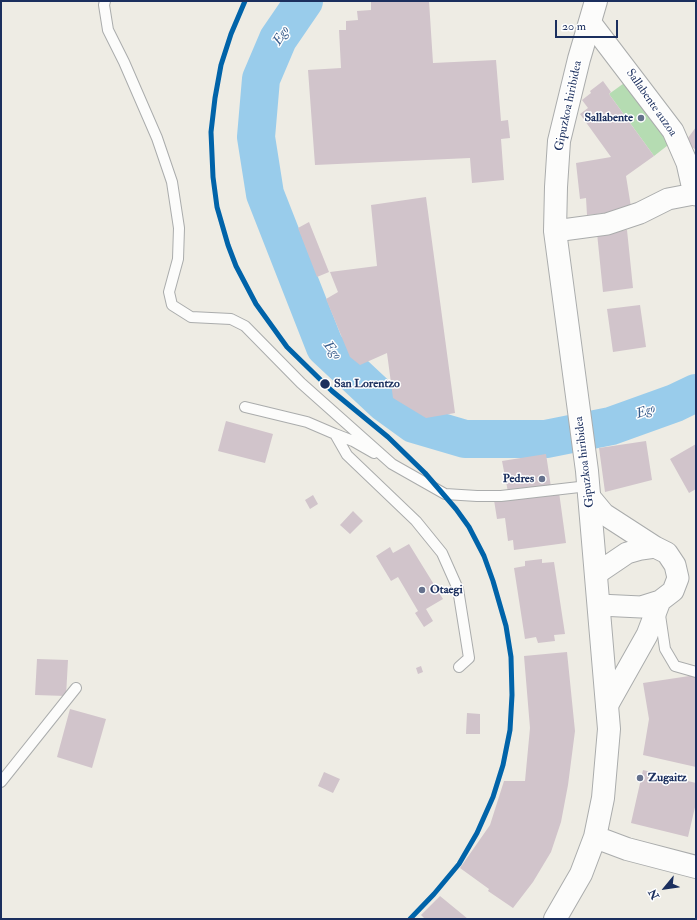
<!DOCTYPE html>
<style>
body{margin:0}
#map{position:relative;width:697px;height:920px;overflow:hidden;background:#eeece4;font-family:"IM FELL Double Pica",serif}
canvas{display:block}
.frame{position:absolute;inset:0;border:2px solid #1b2f5e;pointer-events:none}
.north{position:absolute;left:645px;top:868px;width:40px;height:40px;-webkit-text-stroke:3px #fff;paint-order:stroke;rotate:241deg;font-size:11px;font-weight:700;line-height:16px;text-align:center;color:#1b2f5e}
.north::after{content:'';display:block;margin:auto;width:14px;height:18px;background:#1b2f5e;clip-path:polygon(50% 0,100% 100%,50% 72%,0 100%)}
.scale{position:absolute;left:555px;top:20px;width:63px;height:18px;box-sizing:border-box;border:2px solid #1b2f5e;border-top:0;padding-left:5px;font-size:12px;line-height:14px;white-space:nowrap;color:#1b2f5e;-webkit-text-stroke:3px #fff;paint-order:stroke}
</style>
<div id="map">
<canvas width="697" height="920"></canvas>
<div class="frame"></div>
<div class="north">N</div>
<div class="scale">20 m</div>
</div>
<script>
const context = document.querySelector('canvas').getContext('2d');
context.lineJoin = 'round';
function fill(path, color) { context.fillStyle = color; context.fill(path, 'evenodd'); }
const toPath = rows => new Path2D(rows.map(r => 'M' + r).join(''));
function strokePath(path, color, width, dash) { context.strokeStyle = color; context.lineWidth = width; context.lineCap = dash ? 'butt' : 'round'; context.setLineDash(dash || []); context.stroke(path); }
function drawText(font, color, halo, rows, align = 'center') {
  context.font = font + ' "IM FELL Double Pica",serif'; context.lineWidth = 3; context.setLineDash([]); context.textBaseline = 'middle'; context.strokeStyle = halo; context.fillStyle = color; for (const [text, x, y, turn = 0] of rows) {
    context.save(); context.translate(x, y); context.rotate((+turn || 0) * Math.PI / 180); context.textAlign = isNaN(turn) ? turn : align; if (halo) context.strokeText(text, 0, 0); context.fillText(text, 0, 0); context.restore();
  }
}
fill(toPath([
 [627,81,672,142,654,156,609,94]
]), '#b5dcb2');
strokePath(toPath([
 [304,1,278,39,261,79,256,137,265,194,325,347,385,403,414,424,465,439,546,439,611,426,675,403,696,393]
]), '#99cceb', 38);
fill(toPath([
 [371,1,429,1,433,63,496,60,501,121,508,120,510,138,501,139,504,180,472,183,470,158,315,165,308,70,341,68,339,30,346,30,346,21,358,20,357,11,371,10],
 [603,81,611,92,609,94,654,156,626,176,631,207,625,211,587,215,586,198,580,199,576,163,611,157,580,114,588,108,582,100,591,93,590,91],
 [696,127,696,150,685,142],
 [426,197,455,413,426,418,393,398,387,353,360,365,350,357,326,299,338,292,330,272,377,266,371,205],
 [309,222,329,272,317,277,298,228],
 [627,230,633,288,603,292,597,233],
 [640,305,646,347,613,352,607,309],
 [226,421,273,434,265,463,218,451],
 [646,441,652,480,605,492,599,448],
 [696,444,696,489,689,493,670,459],
 [546,454,551,487,508,492,502,461],
 [559,492,566,543,514,550,513,540,508,541,505,518,497,519,494,500],
 [313,495,318,504,310,509,305,500],
 [353,511,363,521,350,534,340,525],
 [409,544,443,599,426,609,433,621,424,627,415,613,418,611,398,577,391,581,376,556,390,547,393,553],
 [542,559,542,563,554,562,565,634,554,635,555,641,538,643,536,637,525,639,514,568,525,566,525,561],
 [567,652,575,731,568,785,561,822,551,852,533,882,513,908,488,891,489,889,460,868,490,825,504,781,525,781,530,728,524,656],
 [37,659,68,660,66,696,35,695],
 [421,666,423,672,418,674,416,668],
 [696,675,696,767,643,755,649,719,643,683],
 [70,709,106,719,92,768,57,757],
 [467,713,480,714,480,734,466,734],
 [643,770,696,783,696,803,688,837,631,823],
 [324,772,340,779,333,793,318,786],
 [440,896,468,919,425,919,421,915]
]), '#d1c4cb');
const service = toPath([
 [105,1,104,5,108,30,124,62,157,138,172,182,179,228,178,259,169,292,172,305,191,317,231,319,245,326,301,383,392,464,445,494,477,496,501,496,588,486],
 [245,407,307,422,335,434],
 [374,453,353,441,335,434,347,455,416,521,442,553,458,589,469,658,459,667],
 [660,615,665,649,675,666,696,672],
 [1,782,76,688]
]);
const minor = toPath([
 [590,22,673,131,687,163,694,194,696,195],
 [555,231,607,224,640,213,668,199,694,194],
 [589,496,604,514,655,547],
 [596,574,627,553,641,549,655,547,667,553,675,565,678,578,673,591,660,601,641,607,599,605],
 [607,706,647,635,660,601]
]);
const tertiary = toPath([
 [595,837,627,849,696,867],
 [555,919,581,874,595,837,603,798,609,729,587,471,555,231,556,187,559,141,579,59,596,1]
]);
strokePath(service, '#aaacac', 12);
strokePath(minor, '#aaacac', 23);
strokePath(tertiary, '#aaacac', 24);
strokePath(service, '#fcfcfb', 10);
strokePath(minor, '#fcfcfb', 21);
strokePath(tertiary, '#fcfcfb', 22);
strokePath(toPath([
 [245,1,231,34,221,65,215,98,211,132,213,177,217,207,228,245,236,266,256,304,287,347,332,391,388,437,425,473,456,509,469,527,484,556,493,581,506,626,511,657,512,695,510,730,503,765,493,797,477,833,459,864,434,894,410,919]
]), '#0063a9', 5);
for (const [x, y, r, color] of [
 [641,118,4,"#65718d"],
 [325,384,5.5,"#1b2f5e"],
 [542,479,4,"#65718d"],
 [422,590,4,"#65718d"],
 [640,778,4,"#65718d"]
]) { const dot = new Path2D(); dot.arc(x, y, r, 0, 2 * Math.PI); context.fillStyle = color; context.fill(dot); strokePath(dot, '#fff', 1.5); }
drawText('12px', '#1b2f5e', '#fff', [
 ["Sallabente auzoa",651,103,55],
 ["Gipuzkoa hiribidea",569,106,-78],
 ["Gipuzkoa hiribidea",585,462,-97]
]);
drawText('bold 12px', '#1b2f5e', '#fff', [
 ["Sallabente",633,118],
 ["Pedres",534,479],
 ["Otaegi",430,590,"left"],
 ["Zugaitz",648,778,"left"]
], 'right');
drawText('bold 12px', '#1b2f5e', '#fff', [
 ["San Lorentzo",334,384]
], 'left');
drawText('italic 13px', '#365a89', '#fff', [
 ["Ego",282,36,-60],
 ["Ego",332,351,50],
 ["Ego",646,412,-21]
]);
</script>
